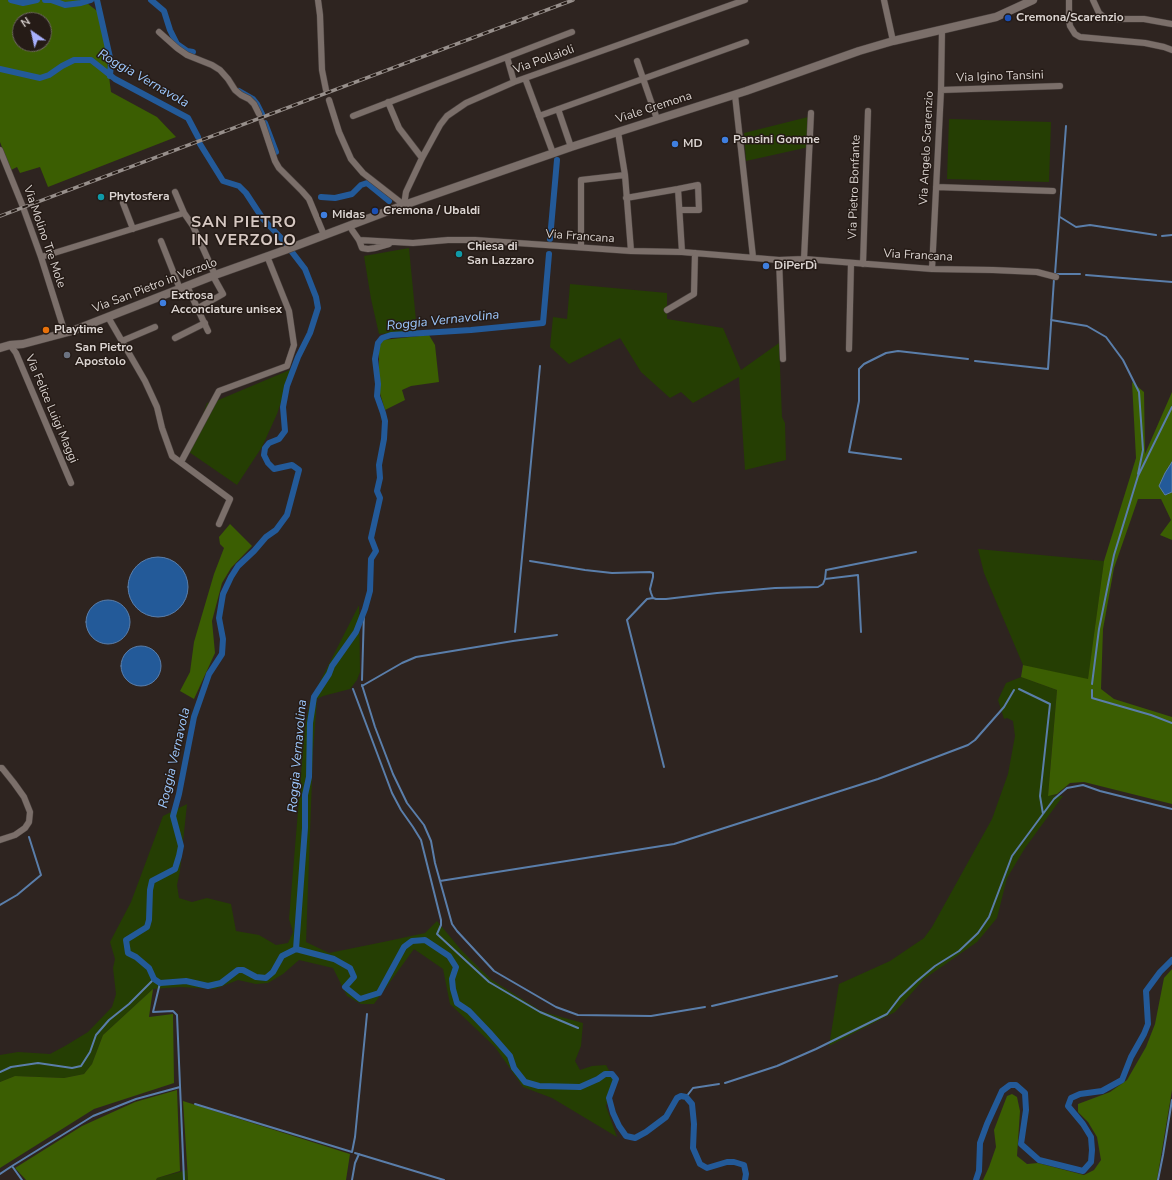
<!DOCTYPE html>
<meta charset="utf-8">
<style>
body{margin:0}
#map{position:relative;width:1172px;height:1180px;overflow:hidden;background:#2e2420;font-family:"Nunito Sans",sans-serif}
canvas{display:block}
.north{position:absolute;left:12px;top:12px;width:40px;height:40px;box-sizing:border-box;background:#251b16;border:1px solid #6d6560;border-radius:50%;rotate:326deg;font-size:11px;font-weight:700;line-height:16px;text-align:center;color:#dad3d0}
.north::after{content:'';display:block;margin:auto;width:14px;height:18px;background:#a8b0fc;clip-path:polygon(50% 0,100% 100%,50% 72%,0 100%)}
</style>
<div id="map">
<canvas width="1172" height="1180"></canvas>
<div class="north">N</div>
</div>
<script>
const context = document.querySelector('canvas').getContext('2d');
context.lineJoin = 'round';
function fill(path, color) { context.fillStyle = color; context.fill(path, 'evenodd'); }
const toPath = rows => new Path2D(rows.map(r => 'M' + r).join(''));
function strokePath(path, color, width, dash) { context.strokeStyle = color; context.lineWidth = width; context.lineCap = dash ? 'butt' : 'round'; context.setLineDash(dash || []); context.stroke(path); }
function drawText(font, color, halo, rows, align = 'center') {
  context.font = font + ' "Nunito Sans",sans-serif'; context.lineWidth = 3; context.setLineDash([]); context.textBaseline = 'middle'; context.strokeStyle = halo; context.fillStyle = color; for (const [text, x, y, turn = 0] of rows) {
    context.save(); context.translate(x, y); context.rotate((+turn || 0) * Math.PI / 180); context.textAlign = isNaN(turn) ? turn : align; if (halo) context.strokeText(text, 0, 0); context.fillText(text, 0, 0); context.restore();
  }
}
fill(toPath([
 [808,117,809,147,746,161,744,133],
 [949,119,1051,122,1049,182,947,179],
 [409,248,417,331,379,334,371,299,364,256],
 [570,284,667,293,667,319,723,328,741,370,779,343,782,417,785,423,786,460,745,470,739,377,693,403,681,392,670,398,641,372,620,338,569,364,550,347,553,317,567,319],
 [292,369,277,414,262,447,237,485,189,452,207,403,216,401],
 [978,549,1104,561,1088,680,1023,665,984,573],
 [359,605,360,672,357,680,350,689,323,696,317,699,313,752,306,942,329,953,388,941,425,933,437,921,462,951,479,968,492,980,541,1011,561,1017,583,1023,581,1046,575,1061,580,1070,592,1066,606,1065,614,1079,606,1106,617,1137,552,1098,523,1087,495,1047,450,1004,443,969,414,949,374,1004,361,1004,347,996,333,968,299,960,283,974,268,983,256,984,238,980,215,989,180,987,153,989,103,1035,92,1064,84,1074,64,1078,15,1076,0,1082,0,1055,18,1052,50,1054,65,1046,88,1032,112,1007,116,994,113,968,115,959,110,942,131,902,163,816,187,804,180,871,177,885,179,898,192,902,207,898,231,904,236,931,259,935,276,945,288,943,293,932,289,919,305,727,310,701],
 [1021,677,1057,690,1048,795,1063,796,1025,848,1007,878,997,918,977,942,924,979,895,1012,829,1046,839,984,890,961,924,938,932,927,992,819,1008,774,1015,736,1013,721,1007,718,1004,719,998,700,1006,683],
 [187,1170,188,1180,156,1180,157,1178]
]), '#253e03');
fill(toPath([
 [0,0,83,0,101,14,111,92,157,117,176,137,48,187,40,167,20,173,17,167,11,170,0,142],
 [20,20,44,20,44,44,20,44],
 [429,335,435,345,439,382,411,386,402,390,405,400,385,410,379,390,379,347,383,340],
 [1132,382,1144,392,1145,454,1172,392,1172,540,1160,535,1171,520,1161,499,1138,499,1114,568,1103,629,1101,689,1114,699,1172,717,1172,804,1084,782,1070,783,1057,794,1048,796,1057,690,1021,677,1023,665,1088,679,1104,561,1136,458],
 [230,524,252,546,231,568,222,583,212,621,215,653,194,699,180,691,190,672,194,642,214,574,224,548,220,544,219,537],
 [1172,969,1172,1090,1157,1180,983,1180,989,1167,996,1147,994,1130,1007,1096,1012,1094,1017,1097,1020,1111,1017,1156,1027,1164,1038,1163,1084,1175,1094,1170,1101,1160,1097,1137,1088,1122,1078,1112,1078,1104,1110,1092,1127,1080,1146,1047,1155,1024,1164,978],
 [153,989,149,1017,173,1014,174,1083,94,1109,0,1168,0,1082,15,1076,64,1078,84,1074,92,1064,103,1035],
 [177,1090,180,1171,157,1178,156,1180,26,1180,15,1168,82,1126,135,1102],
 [183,1101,350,1154,346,1180,188,1180]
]), '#3b5e02');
const water = toPath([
 [1172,462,1172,492,1165,495,1159,486,1165,473,1172,462],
 '128 587a30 30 0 1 1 60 0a30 30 0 1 1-60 0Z',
 '86 622a22 22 0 1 1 44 0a22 22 0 1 1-44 0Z',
 '121 666a20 20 0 1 1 40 0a20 20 0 1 1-40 0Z'
]);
fill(water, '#235a99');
strokePath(water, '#5a7eaa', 1);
strokePath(toPath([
 [1066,126,1055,274,1080,274],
 [1060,217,1076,227,1090,225,1156,235],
 [1162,236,1172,235],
 [1086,275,1172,282],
 [1051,320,1087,326,1106,337,1123,360,1139,392,1143,450,1138,474],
 [975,361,1048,369,1054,279],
 [901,459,849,452,859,401,859,369,864,364,886,353,898,351,968,359],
 [530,561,585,570,612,573,650,572,653,573,653,577,650,589,651,593,653,598,656,599,666,599,717,593,775,588,818,587,823,584,825,579,858,575,861,632],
 [825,579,826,570,916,552],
 [653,598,647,599,627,620,664,767],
 [515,632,540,366],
 [362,680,364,612],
 [1092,684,1099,629,1114,555,1138,476,1172,407],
 [362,685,375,727,393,774,407,803,424,825,431,841,435,863,452,924,457,931,494,971,556,1007,578,1015,651,1016,705,1007],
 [362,686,402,663,416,657,513,641,557,635],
 [353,689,392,793,401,810,413,827,421,840,441,920,441,925,437,934,489,982,540,1012,578,1028],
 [1019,689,1050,704,1040,796,1043,814],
 [1092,690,1092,698,1151,715,1172,723],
 [440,881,674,844,878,779,968,745,975,740,1004,707,1014,690],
 [0,905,17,895,41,875,29,837],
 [160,983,153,1012,173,1011,177,1015,184,1180],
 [712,1006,837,976],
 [0,1072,11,1067,38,1063,72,1068,81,1066,90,1052,96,1035,109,1020,129,1004,154,979],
 [725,1083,777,1066,816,1049,887,1014,900,997,917,981,935,966,959,951,978,933,989,917,1012,856,1054,799,1067,788,1083,785,1100,791,1172,809],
 [686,1097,693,1088,719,1084],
 [195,1104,352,1152,355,1137,367,1014],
 [355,1153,444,1180],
 [12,1166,93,1116,136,1099,180,1087],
 [0,1174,12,1166,22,1180],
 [352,1180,355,1163,359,1154],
 [1158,1180,1163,1155,1172,1100]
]), '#5a7eaa', 2);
strokePath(toPath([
 [11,0,23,3,37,0],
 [45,0,51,0,65,5,81,3,91,0],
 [97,0,111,62,110,76],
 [151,0,164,11,170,30,177,44,187,51,193,52],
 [0,69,40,78,49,75,62,66,74,60,91,60,115,79,188,118,198,137],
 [239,91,253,99,257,104,262,114],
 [265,123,276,152],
 [200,144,223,181,239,186,246,193,263,219,282,239,305,269,316,297,318,308,310,333,298,357,287,386,283,407,285,431,279,439,269,443,265,448,264,455,268,463,274,469,292,465,299,470,287,515,276,530,266,537,254,551,238,566,231,577,223,594,219,618,223,639,222,654,209,674,194,717,179,794,173,816,181,846,179,856,175,869,152,881,150,890,149,920,147,927,126,940,128,953,136,957,149,968,154,979,160,983,186,981,208,986,221,983,238,970,243,970,256,977,266,978,273,972,282,956,296,949,334,959,350,968,354,977,345,987,360,999,379,993,404,947,412,941,425,940,449,956,456,967,452,979,453,989,457,1003,469,1011,489,1032,510,1056,514,1068,525,1082,539,1086,580,1087,598,1079,605,1074,612,1074,616,1079,609,1098,613,1113,619,1126,626,1136,635,1138,646,1132,666,1117,677,1098,681,1096,686,1097,692,1104,694,1124,693,1148,700,1164,707,1168,727,1162,734,1162,744,1165,746,1174,745,1180],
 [321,197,335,198,352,194,361,185,367,183,389,201],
 [550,239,557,160],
 [296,949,305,828,305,795,309,777,310,723,314,697,329,674,332,666,356,632,365,609,370,591,371,559,376,551,371,538,380,498,377,491,380,478,379,465,384,439,385,421,383,413,377,396,378,384,375,359,378,343,382,338,391,335,471,330,543,323,549,254],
 [976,1180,979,1171,980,1143,987,1124,1002,1091,1010,1085,1016,1085,1025,1093,1026,1110,1021,1144,1039,1160,1083,1171,1091,1162,1092,1150,1091,1137,1083,1124,1068,1106,1071,1098,1080,1094,1102,1091,1122,1080,1131,1057,1144,1034,1148,1024,1146,991,1160,972,1172,960]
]), '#235a99', 6);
const street = toPath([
 [318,0,320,15,322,70,326,90],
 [884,0,893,41],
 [1069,0,1069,20,1070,26,1075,34,1080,37,1145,43,1164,47,1172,50],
 [1093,0,1099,13,1104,17,1113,19,1144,19,1172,24],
 [159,32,177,48,187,55,212,65,220,70,228,79,235,90,241,95,249,99,254,104,259,114],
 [507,57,514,82],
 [637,61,657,119],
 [525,78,553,153],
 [941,90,1060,86],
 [735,95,753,257],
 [329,100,339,132,351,159,363,173,404,205,406,192,422,158,440,125,447,116,466,103,514,82,745,0],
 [388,102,399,128,422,158],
 [558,109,571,147],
 [353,116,572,32],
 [539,116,746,42],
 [262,122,275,161,279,168,302,191,309,199,324,235],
 [618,132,625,175,631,251],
 [0,150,23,207,41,257,65,333],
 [936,187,1053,191],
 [678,189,698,185,699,210,680,210],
 [175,192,184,213],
 [626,198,678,189,682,252],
 [123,203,133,229],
 [350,225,352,230,359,240,362,248,368,249,375,248,389,244],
 [359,240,413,243,448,240,475,240,631,251,682,252,779,260,804,259,932,269,993,270,1037,272,1056,277],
 [161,241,180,289],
 [581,247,581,180,625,175],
 [41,257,184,213,193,226,215,275],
 [804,259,811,113],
 [779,260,783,359],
 [863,264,868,111],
 [932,269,941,90,942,29],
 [187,286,208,331],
 [198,308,223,294,213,276],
 [667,310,694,294,695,253],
 [108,317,145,381,157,407,162,428,172,456,230,499,219,524],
 [175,338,205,323],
 [122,341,155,327],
 [10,345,16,353,71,483],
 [849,349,851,263],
 [181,462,219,391,287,366,294,345,289,311,267,256],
 [0,768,2,768,14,783,24,797,30,812,29,822,25,828,15,835,0,840]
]);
const secondary = toPath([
 [0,348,10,345,23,344,72,331,215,275,285,250,404,205,571,147,746,91,859,51,893,41,996,17,1033,0]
]);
strokePath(street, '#49403d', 7);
strokePath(secondary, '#49403d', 9);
strokePath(street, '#7b6f6a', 6);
strokePath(secondary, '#7b6f6a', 8);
const rail = toPath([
 [0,216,573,0]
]);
strokePath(rail, '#978f8b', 3.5);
strokePath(rail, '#251b16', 2, [6]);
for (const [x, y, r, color] of [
 [1008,18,4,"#1a4fb4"],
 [725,140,4,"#3f7fe0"],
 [675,144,4,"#3f7fe0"],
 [101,197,4,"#0f9aa8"],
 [375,211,4,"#1a4fb4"],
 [324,215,4,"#3f7fe0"],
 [459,254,4,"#0f9aa8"],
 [766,266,4,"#3f7fe0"],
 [163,303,4,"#3f7fe0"],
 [46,330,4,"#e8710a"],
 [67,355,4,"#6b7280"]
]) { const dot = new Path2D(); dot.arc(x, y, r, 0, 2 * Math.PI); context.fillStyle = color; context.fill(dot); strokePath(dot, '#251b16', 1.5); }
drawText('bold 12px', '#dad3d0', '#251b16', [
 ["Cremona/Scarenzio",1016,18],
 ["Pansini Gomme",733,140],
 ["MD",683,144],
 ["Phytosfera",109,197],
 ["Cremona / Ubaldi",383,211],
 ["Midas",332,215],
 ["Chiesa di",467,247],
 ["San Lazzaro",467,261],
 ["DiPerDì",774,266],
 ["Extrosa",171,296],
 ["Acconciature unisex",171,310],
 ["Playtime",54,330],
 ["San Pietro",75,348],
 ["Apostolo",75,362]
], 'left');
drawText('12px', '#dad3d0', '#251b16', [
 ["Via Pollaioli",544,60,-20],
 ["Via Igino Tansini",1000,77,-2],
 ["Viale Cremona",654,108,-18],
 ["Via Angelo Scarenzio",927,148,-87],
 ["Via Pietro Bonfante",855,187,-88],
 ["Via Molino Tre Mole",44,237,71],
 ["Via Francana",580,237,4],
 ["Via Francana",918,256,3],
 ["Via San Pietro in Verzolo",155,286,-21],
 ["Via Felice Luigi Maggi",51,409,67]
]);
drawText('italic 13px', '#9dc8fe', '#251b16', [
 ["Roggia Vernavola",143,79,30],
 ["Roggia Vernavolina",443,321,-6],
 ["Roggia Vernavolina",298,756,-85],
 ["Roggia Vernavola",175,758,-77]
]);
context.letterSpacing = '1px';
drawText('bold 16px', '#d6c8c2', '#251b16', [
 ["SAN PIETRO",244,223],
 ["IN VERZOLO",244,241]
]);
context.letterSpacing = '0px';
</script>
